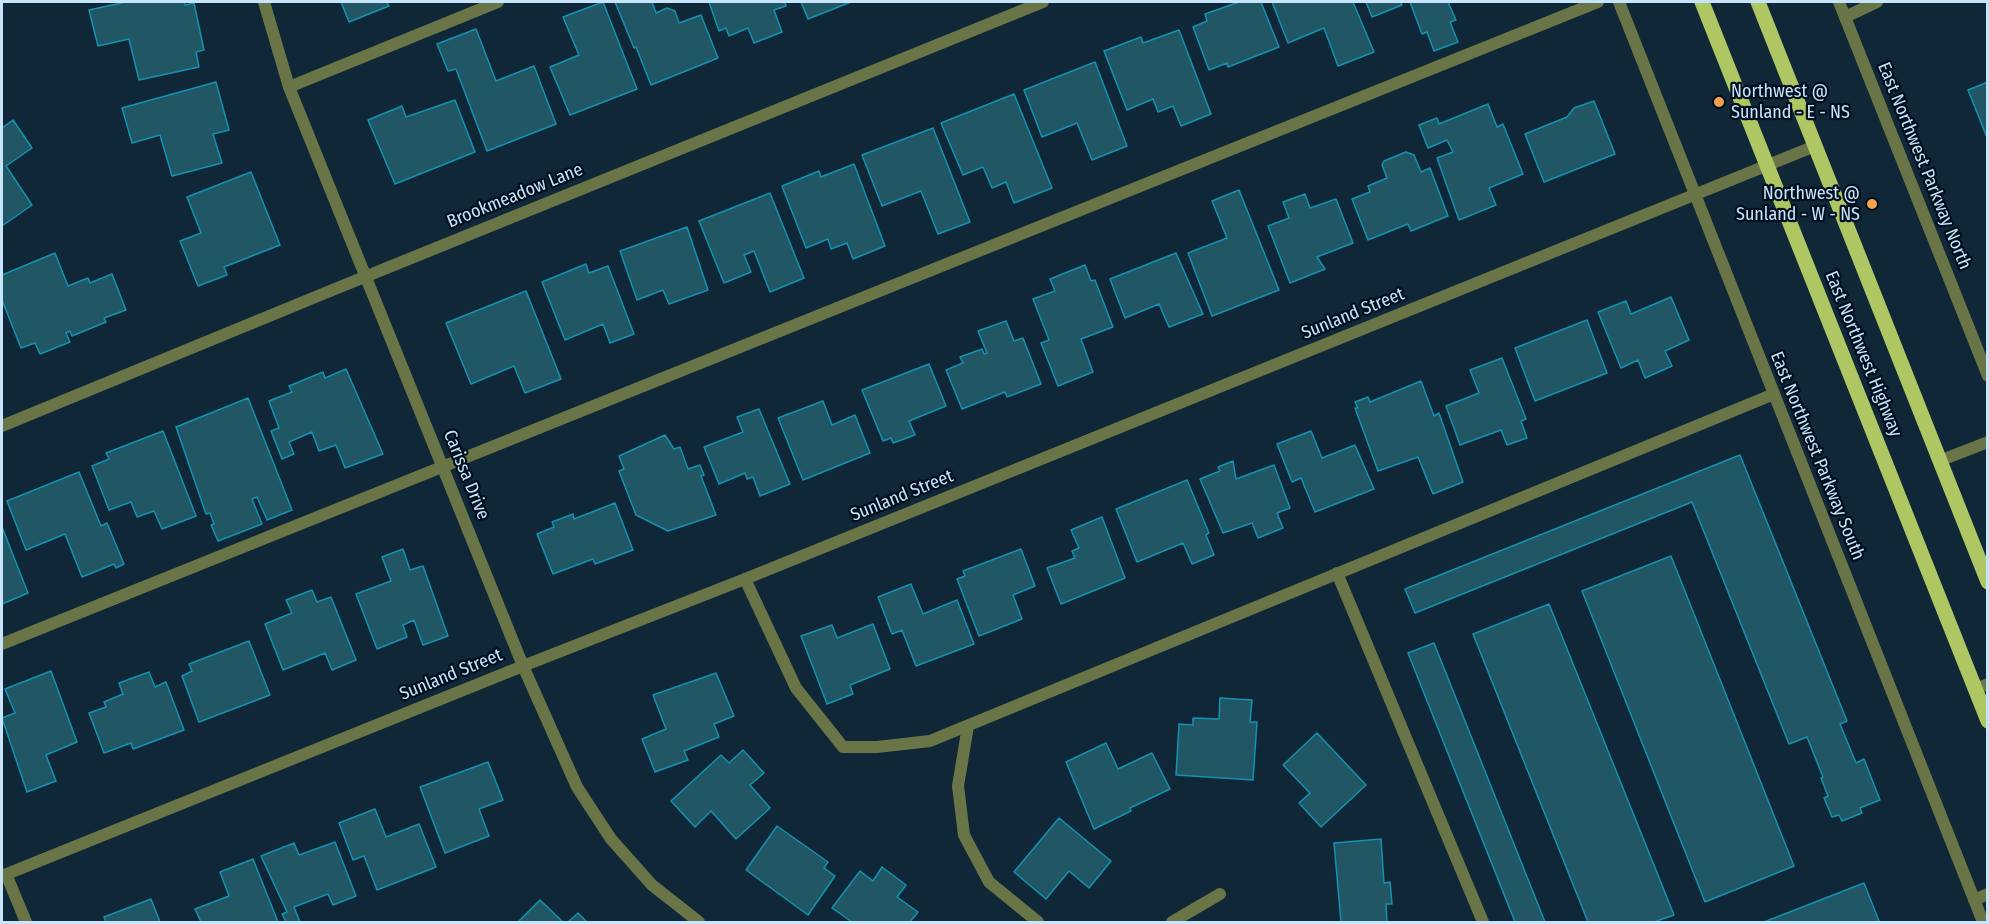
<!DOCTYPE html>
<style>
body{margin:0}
#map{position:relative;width:1989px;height:924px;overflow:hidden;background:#0f2737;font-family:"Fira Sans Condensed",sans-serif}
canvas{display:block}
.frame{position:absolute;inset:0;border:3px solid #c7e4fb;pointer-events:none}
</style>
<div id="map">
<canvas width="1989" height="924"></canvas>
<div class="frame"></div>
</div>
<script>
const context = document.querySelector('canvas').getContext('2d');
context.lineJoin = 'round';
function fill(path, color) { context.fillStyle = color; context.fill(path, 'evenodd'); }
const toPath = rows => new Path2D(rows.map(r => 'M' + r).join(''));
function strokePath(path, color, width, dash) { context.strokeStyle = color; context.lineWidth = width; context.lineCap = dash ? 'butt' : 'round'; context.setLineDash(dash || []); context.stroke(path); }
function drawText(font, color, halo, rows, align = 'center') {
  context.font = font + ' "Fira Sans Condensed",sans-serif'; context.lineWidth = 4.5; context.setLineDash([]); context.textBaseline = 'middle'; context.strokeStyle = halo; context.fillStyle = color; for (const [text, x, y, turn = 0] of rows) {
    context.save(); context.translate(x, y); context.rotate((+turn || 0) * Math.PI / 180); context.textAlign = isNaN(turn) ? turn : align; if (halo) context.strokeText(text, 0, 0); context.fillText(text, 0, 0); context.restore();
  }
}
const building = toPath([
 [126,2,184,2,185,5,194,3,204,50,196,52,199,67,139,80,129,39,98,46,89,10,126,2],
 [341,2,387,2,389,6,349,22,341,2],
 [603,2,637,89,570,115,550,67,579,55,563,17,603,2],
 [615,2,652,2,656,13,667,8,675,11,679,23,701,15,718,58,651,85,636,47,634,48,615,2],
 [709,2,785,2,786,6,774,10,782,32,754,43,748,28,729,36,726,28,719,31,709,2],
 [801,2,851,2,808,19,801,2],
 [1239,2,1261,2,1279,47,1228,67,1227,63,1209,70,1193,27,1207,21,1205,14,1239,2],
 [1272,2,1353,2,1374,52,1338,66,1324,28,1288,43,1272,2],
 [1366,2,1400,2,1402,5,1372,17,1366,2],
 [1410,2,1448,2,1456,20,1450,22,1458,42,1434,51,1427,32,1422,34,1410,2],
 [476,29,496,81,534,66,556,124,487,151,456,69,448,71,437,44,476,29],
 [1179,30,1211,114,1181,126,1173,106,1158,112,1153,99,1127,110,1104,51,1141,37,1143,43,1179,30],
 [1095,62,1127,146,1092,160,1077,123,1042,137,1024,90,1095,62],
 [216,82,229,130,213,134,222,163,172,176,160,135,132,143,122,108,216,82],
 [1988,82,1988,140,1968,90,1988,82],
 [1014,94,1052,188,1014,203,1006,182,992,188,983,167,963,175,941,123,1014,94],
 [455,100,475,152,395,184,368,120,402,106,406,117,455,100],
 [1594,101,1615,154,1544,182,1525,134,1567,117,1574,108,1594,101],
 [1488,104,1497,127,1503,124,1523,174,1489,188,1496,205,1459,220,1437,158,1453,152,1447,140,1428,148,1419,125,1437,118,1439,124,1488,104],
 [13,120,32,148,6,166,32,205,2,226,2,128,13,120],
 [933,128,970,222,938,234,921,191,882,206,862,155,933,128],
 [1406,152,1414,155,1421,172,1430,168,1448,216,1411,231,1408,224,1368,240,1352,199,1370,192,1368,186,1387,178,1382,165,1384,161,1406,152],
 [854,164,885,246,853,259,847,243,831,249,828,239,806,248,782,186,819,171,821,177,854,164],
 [251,172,280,245,224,267,227,275,198,286,180,241,201,233,187,197,251,172],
 [1239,190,1279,290,1212,316,1188,253,1227,238,1212,201,1239,190],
 [770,193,804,278,770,292,754,251,744,255,751,272,724,283,699,221,770,193],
 [1305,194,1310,208,1336,199,1353,243,1317,257,1325,269,1290,283,1268,226,1289,218,1283,202,1305,194],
 [687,227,708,290,669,304,663,290,637,300,620,251,687,227],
 [55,253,68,286,88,278,90,283,112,274,126,310,104,318,106,322,72,336,70,331,66,333,70,342,40,354,35,343,21,348,2,300,2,275,55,253],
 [1176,253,1203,314,1169,327,1159,304,1125,318,1110,279,1176,253],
 [586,264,589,273,608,266,634,334,610,343,603,324,565,340,542,282,586,264],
 [1085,265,1091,281,1095,280,1113,327,1081,339,1093,372,1058,386,1041,343,1049,340,1033,299,1055,291,1050,279,1085,265],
 [526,291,561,379,525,393,514,366,471,384,446,323,526,291],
 [1671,297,1689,340,1665,351,1672,366,1645,378,1638,360,1621,368,1598,312,1626,301,1631,314,1671,297],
 [1587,320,1607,373,1535,401,1515,348,1587,320],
 [1006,321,1014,341,1023,338,1041,384,1007,397,1005,392,962,409,946,370,963,363,960,357,982,349,984,354,987,353,978,331,1006,321],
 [1502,358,1526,419,1521,421,1527,438,1507,445,1501,430,1460,445,1446,406,1479,393,1470,370,1502,358],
 [929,364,946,406,909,421,915,435,893,443,891,438,883,441,862,390,929,364],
 [346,369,383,454,345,468,336,445,319,451,312,432,289,442,294,454,282,459,271,431,279,428,269,401,292,392,289,386,323,372,325,378,346,369],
 [1421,381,1434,416,1439,413,1463,482,1433,494,1418,457,1378,471,1355,408,1358,408,1355,402,1368,397,1370,402,1421,381],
 [248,398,292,510,267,520,257,497,252,499,262,524,218,541,211,525,214,524,210,513,206,514,176,427,248,398],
 [823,401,832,425,855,415,870,453,803,480,778,418,823,401],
 [759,409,790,484,760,496,753,477,747,479,745,473,719,484,704,447,743,432,737,417,759,409],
 [163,431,196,516,162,529,154,511,137,517,131,502,109,510,92,466,109,459,106,453,163,431],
 [1311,431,1322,458,1355,445,1374,489,1315,512,1301,478,1292,482,1277,444,1311,431],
 [665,435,674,449,680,447,688,469,700,465,704,475,701,476,716,515,668,531,636,515,619,471,624,469,619,456,665,435],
 [1740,455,1847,721,1840,724,1856,763,1864,759,1880,800,1860,808,1862,813,1842,821,1839,815,1832,817,1824,798,1828,796,1821,778,1823,777,1807,737,1789,744,1692,502,1415,613,1405,589,1740,455],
 [1233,461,1236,479,1274,465,1290,508,1277,513,1283,528,1258,538,1252,523,1223,533,1200,479,1220,471,1218,467,1233,461],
 [79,472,101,526,107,523,124,564,116,568,114,564,82,577,65,534,26,550,7,501,79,472],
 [1187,480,1209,533,1206,535,1214,555,1192,564,1183,543,1137,562,1116,509,1187,480],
 [615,503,633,550,595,564,593,559,553,574,537,534,554,527,552,522,573,514,574,519,615,503],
 [1102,517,1125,578,1061,604,1047,568,1075,558,1072,551,1079,548,1071,530,1102,517],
 [2,527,28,593,2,604,2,527],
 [403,549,410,570,423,566,448,636,423,645,414,620,403,625,407,637,377,649,356,594,391,581,382,557,403,549],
 [1021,549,1035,586,1013,595,1022,619,979,636,957,579,965,576,963,571,1021,549],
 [1671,556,1794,866,1705,902,1582,591,1671,556],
 [911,584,923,614,957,600,974,644,916,666,902,630,892,634,878,597,911,584],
 [312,590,317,602,331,597,356,660,332,670,325,653,283,670,265,624,292,613,286,600,312,590],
 [1549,604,1674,915,1654,922,1588,922,1473,634,1549,604],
 [873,624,890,669,850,685,853,694,827,704,801,636,832,625,837,638,873,624],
 [249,641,270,695,199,722,182,676,192,671,189,664,249,641],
 [1434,643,1545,922,1515,922,1408,653,1434,643],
 [51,671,77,742,46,755,56,781,27,792,2,718,15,713,5,689,51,671],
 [149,672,155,687,166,682,184,730,133,749,131,743,104,753,89,713,106,707,104,702,123,694,119,683,149,672],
 [716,673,734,716,714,724,719,737,684,751,688,760,655,772,642,739,666,729,653,695,716,673],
 [1220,698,1252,700,1250,722,1257,722,1253,780,1176,775,1179,724,1193,725,1193,718,1219,719,1220,698],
 [1317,733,1366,785,1321,827,1299,803,1310,793,1283,765,1317,733],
 [1106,743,1118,769,1152,753,1170,789,1130,808,1131,811,1094,829,1066,762,1106,743],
 [743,750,764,773,750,785,770,808,736,839,711,811,695,827,671,801,721,755,729,763,743,750],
 [488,762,503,800,479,809,489,836,445,853,420,787,488,762],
 [375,809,386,837,419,824,436,867,377,890,364,856,353,860,339,823,375,809],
 [1059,818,1111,861,1089,888,1069,871,1046,899,1014,872,1059,818],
 [777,826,828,862,824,868,835,876,808,915,746,870,777,826],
 [1381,839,1384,883,1390,882,1392,904,1386,904,1387,922,1341,922,1334,843,1381,839],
 [335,842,356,896,333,905,328,894,294,907,300,922,286,922,282,914,287,912,261,856,294,843,299,855,335,842],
 [253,859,278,922,201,922,195,909,229,896,220,872,253,859],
 [882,867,906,885,897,897,918,912,910,922,852,922,832,908,860,871,873,881,882,867],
 [1864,883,1879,921,1876,922,1764,922,1864,883],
 [151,899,160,922,106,922,104,917,151,899],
 [540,900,563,922,518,922,540,900],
 [578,913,587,922,568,922,578,913]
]);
fill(building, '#215665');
strokePath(building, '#1492b2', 1.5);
strokePath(toPath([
 [1845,17,1877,2],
 [289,87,498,2],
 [1337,573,1483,922],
 [745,579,796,688,843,747,877,747,930,741,1774,394],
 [2,644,1598,2],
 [968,726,958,786,964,835,989,882,1038,922]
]), '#697547', 12);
strokePath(toPath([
 [264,2,289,87,523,666,577,787,611,839,652,885,699,922],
 [1619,2,1983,922],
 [1839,2,1988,376],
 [2,426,330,291,1043,2],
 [1939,461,1988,442],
 [1975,689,1988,684],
 [6,874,26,922],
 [2,876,523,666,745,579,1815,146],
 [1974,900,1988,894],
 [1172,922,1220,894]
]), '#697547', 12);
strokePath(toPath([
 [1702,2,1988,721],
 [1758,2,1988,582]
]), '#aec763', 15);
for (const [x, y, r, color] of [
 [1719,102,6,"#f9a04c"],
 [1872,204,6,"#f9a04c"]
]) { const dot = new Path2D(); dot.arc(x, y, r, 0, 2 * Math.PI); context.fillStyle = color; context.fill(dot); strokePath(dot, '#000f1e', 2); }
drawText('18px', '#c7e4fb', '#000f1e', [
 ["Northwest @",1731,92],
 ["Sunland - E - NS",1731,113],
 ["Northwest @",1860,194,"right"],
 ["Sunland - W - NS",1860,215,"right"]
], 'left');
drawText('18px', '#c7e4fb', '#000f1e', [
 ["East Northwest Parkway North",1924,166,68],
 ["Brookmeadow Lane",515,196,-22],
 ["Sunland Street",1353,314,-22],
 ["East Northwest Highway",1863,354,68],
 ["East Northwest Parkway South",1817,456,68],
 ["Carissa Drive",466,475,68],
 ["Sunland Street",902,496,-22],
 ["Sunland Street",451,675,-22]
]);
</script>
